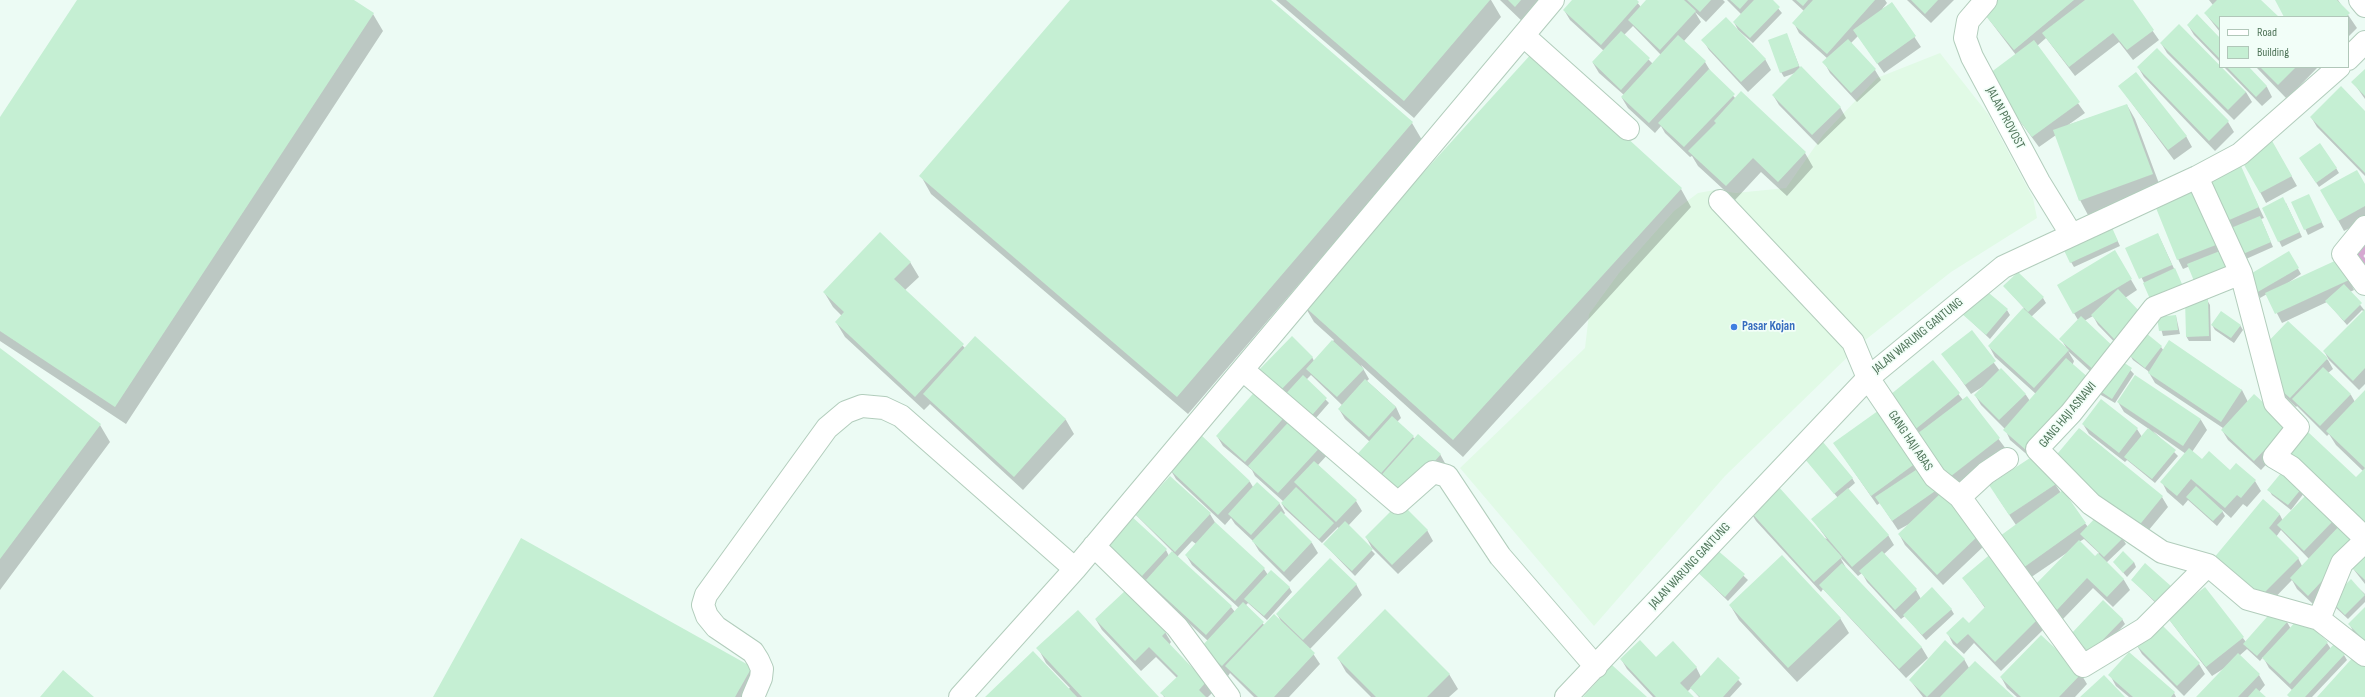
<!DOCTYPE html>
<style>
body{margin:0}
#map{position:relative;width:2365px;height:697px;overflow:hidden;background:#ecfbf4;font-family:"Sofia Sans Condensed",sans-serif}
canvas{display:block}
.legend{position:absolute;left:2219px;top:16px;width:130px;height:52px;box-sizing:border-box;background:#f2fef8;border:1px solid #b1c7b9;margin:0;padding:5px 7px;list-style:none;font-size:12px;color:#50755a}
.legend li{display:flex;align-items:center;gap:8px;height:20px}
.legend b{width:20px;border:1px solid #b1c7b9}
</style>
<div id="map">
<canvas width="2365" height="697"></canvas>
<ul class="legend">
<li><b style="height:5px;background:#fff"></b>Road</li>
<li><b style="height:11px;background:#c5efd3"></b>Building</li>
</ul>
</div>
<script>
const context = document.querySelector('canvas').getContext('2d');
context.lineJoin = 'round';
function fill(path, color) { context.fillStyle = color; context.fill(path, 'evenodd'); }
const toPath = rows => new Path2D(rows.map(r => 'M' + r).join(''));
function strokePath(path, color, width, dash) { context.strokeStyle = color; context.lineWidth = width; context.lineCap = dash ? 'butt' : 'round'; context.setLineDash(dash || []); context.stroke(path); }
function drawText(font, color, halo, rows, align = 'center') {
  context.font = font + ' "Sofia Sans Condensed",sans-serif'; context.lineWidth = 3.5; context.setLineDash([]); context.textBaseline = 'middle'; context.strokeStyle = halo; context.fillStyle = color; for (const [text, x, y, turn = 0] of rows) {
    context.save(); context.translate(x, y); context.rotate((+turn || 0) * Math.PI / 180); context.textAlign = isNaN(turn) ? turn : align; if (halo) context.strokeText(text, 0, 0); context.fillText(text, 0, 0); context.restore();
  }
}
fill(toPath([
 [1940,53,1988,114,2033,198,2037,218,1951,272,1864,341,1725,476,1594,626,1460,468,1585,348,1589,314,1619,273,1674,211,1698,193,1715,190,1736,193,1786,188,1823,135,1877,78]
]), '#e1fae6');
fill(toPath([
 [78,0,352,0,373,14,383,31,126,424,0,341,0,119],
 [1072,0,1269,0,1412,123,1422,140,1188,414,931,194,921,176],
 [1276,0,1491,0,1501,17,1414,118],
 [1500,0,1562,0,1525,24],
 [1573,0,1635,0,1641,7,1647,0,1723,0,1725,2,1706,22,1695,12,1701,22,1684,41,1705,62,1711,72,1736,99,1805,153,1813,167,1787,196,1761,172,1735,200,1698,166,1692,156,1690,157,1665,133,1661,126,1655,133,1628,108,1622,98,1624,95,1599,73,1593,63,1604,51,1570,20,1564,10],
 [1633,26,1661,55,1653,64,1624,35],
 [1727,0,1771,0,1782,13,1753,43,1738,30,1734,22,1742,15],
 [1792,0,1885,0,1887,3,1882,9,1892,3,1921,47,1884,73,1858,36,1851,43,1875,70,1881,80,1857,102,1830,73,1824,62,1828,59,1799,33,1794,23,1804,11],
 [1907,0,1954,0,1931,23],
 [1991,0,2131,0,2159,40,2133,60,2119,42,2075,76,2046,38,2037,46,2085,113,2068,125,2127,105,2135,119,2161,189,2088,215,2080,200,2056,135,2039,147,1994,86,2016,55,1981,9],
 [2209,0,2260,0,2277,17,2220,17,2220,32,2205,13,2213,5],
 [2276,0,2338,0,2357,28,2348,37,2348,17,2285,17],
 [2188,25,2220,39,2220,62,2194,35],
 [1787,35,1800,68,1840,107,1846,118,1818,145,1779,105,1773,95,1795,73,1784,77,1781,72],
 [1703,40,1765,59,1771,70,1748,92,1709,50],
 [2161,43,2246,92,2252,102,2234,120,2167,53],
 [2157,49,2228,122,2234,132,2215,151,2144,77,2138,67],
 [1533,54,1681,189,1691,207,1463,457,1361,365,1369,379,1367,381,1396,407,1401,418,1397,422,1415,439,1440,454,1446,465,1406,510,1427,530,1433,541,1398,574,1372,548,1366,537,1400,504,1384,491,1370,442,1345,419,1339,409,1342,405,1311,375,1306,380,1329,403,1309,426,1330,452,1318,465,1356,501,1362,511,1348,526,1375,554,1355,576,1324,544,1339,529,1338,527,1322,543,1285,509,1282,504,1284,502,1255,476,1252,470,1223,446,1217,436,1260,387,1312,357,1314,361,1334,340,1314,322,1304,305],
 [2224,67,2247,67,2267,87,2272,97,2262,106],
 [2256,67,2318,67,2287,99],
 [2365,70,2365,99,2353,82],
 [2119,86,2186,136,2192,147,2174,160],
 [2365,112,2365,176,2317,127,2311,117],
 [2271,140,2297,186,2266,203,2241,157],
 [2303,163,2336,168,2339,173,2319,187],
 [2240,167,2264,218,2261,219,2273,247,2246,259,2221,224],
 [2365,186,2365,220,2344,231,2322,191],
 [2204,197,2225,251,2183,269,2178,259],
 [2311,201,2324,227,2308,235,2293,203],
 [2286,203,2302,237,2282,247,2263,209],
 [2111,227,2120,246,2074,267,2071,262],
 [2158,234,2184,290,2154,303,2127,248],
 [2115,252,2137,290,2125,298,2123,351,2098,325,2093,316,2084,321,2134,374,2115,403,2101,395,2098,389,2103,383,2068,351,2074,361,2037,457,2061,493,2088,527,2099,515,2123,539,2126,544,2106,563,2124,580,2130,590,2113,607,2093,588,2063,619,2040,597,2071,550,2030,578,2007,546,2016,525,1996,495,2031,458,2010,440,2005,429,1981,405,1975,395,1984,386,1971,394,1943,354,1971,332,2000,371,2026,395,2030,401,2036,394,1995,357,1989,346,2024,308,2004,286,2043,298,2046,303,2031,317,2067,349,2061,339,2078,320,2058,286],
 [2084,539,2099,553,2095,558,2079,542],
 [2289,253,2301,274,2285,285,2345,270,2354,290,2350,292,2365,311,2365,384,2359,390,2329,360,2324,351,2364,312,2362,310,2347,325,2327,302,2282,323,2267,294,2260,298,2248,277],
 [910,262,919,277,905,290,965,348,975,337,1066,420,1074,434,1023,490,930,404,924,410,845,337,836,322,842,316,833,307,824,292],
 [2207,300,2210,305,2211,341,2189,341,2186,336],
 [2007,310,2010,315,1990,339,1962,313],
 [2176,316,2180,334,2163,336,2158,317],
 [2288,322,2328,360,2333,369,2328,373,2351,395,2355,402,2365,392,2365,539,2308,488,2291,510,2272,495,2269,490,2286,468,2356,479,2363,471,2336,445,2329,434,2327,436,2297,406,2296,407,2278,390],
 [2212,325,2240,325,2243,330,2234,343,2215,330],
 [2161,347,2164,351,2242,390,2248,402,2293,436,2261,470,2228,440,2222,430,2223,428,2155,383,2148,371,2133,360,2130,355],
 [0,349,100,425,110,442,0,590],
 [1933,362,1963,400,1967,397,2006,449,1953,489,1893,410],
 [2135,376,2201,420,2207,430,2192,452,2202,460,2255,481,2261,491,2247,507,2243,504,2231,518,2221,509,2225,516,2217,526,2188,500,2183,506,2167,492,2162,482,2186,454,2153,431,2178,456,2155,483,2127,460,2125,462,2089,434,2083,424,2101,401,2137,429,2142,437,2149,429,2124,412,2118,402],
 [2080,429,2162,497,2168,507,2143,537],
 [1201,436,1250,482,1253,487,1279,503,1285,513,1283,516,1312,543,1318,553,1290,582,1259,551,1253,541,1235,524,1231,518,1225,525,1176,479,1170,469],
 [1834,443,1925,465,1985,545,1943,585,1905,545,1899,534,1911,523,1898,530,1880,503,1877,505],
 [1805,458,1852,478,1855,483,1848,489,1888,535,1894,545,1884,554,1916,590,1921,599,1951,609,1954,614,1926,640,1905,616,1901,619,1867,582,1862,573,1858,576,1840,557,1846,568,1922,648,1928,658,1906,678,1823,589,1821,592,1756,521,1750,511,1827,539,1813,520,1838,498],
 [2308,495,2365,550,2365,584,2351,566,2314,605,2297,589,2292,580,2265,608,2263,501,2280,515,2283,521],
 [2281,530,2309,559,2302,566,2298,558,2276,537],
 [1210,514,1216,524,1264,569,1268,575,1289,587,1292,592,1267,620,1248,603,1246,605,1265,626,1282,623,1277,614,1356,584,1362,595,1310,649,1320,664,1289,697,1254,697,1230,673,1228,676,1208,657,1208,641,1112,551,1106,541,1129,516,1166,550,1169,556,1173,552,1136,515],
 [1192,541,1196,544,1186,555,1192,565,1239,608,1235,612,1231,607,1177,557],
 [1716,550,1748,580,1728,601,1697,571],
 [1993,553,2046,627,2001,671,1974,643,1964,654,1953,644,1948,634,1969,624,1985,608,1963,578],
 [2114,562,2134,562,2136,567,2127,577],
 [2145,565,2161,608,2132,580],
 [2351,581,2365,594,2365,602,2348,619,2334,606],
 [2205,589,2246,642,2287,622,2291,629,2327,643,2331,649,2344,655,2347,660,2312,697,2289,697,2292,690,2269,668,2263,657,2260,661,2247,649,2239,656,2259,675,2265,685,2259,692,2265,697,2197,697,2226,667,2212,676,2168,618],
 [1730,605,1840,618,1849,633,1797,682,1739,620],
 [2365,608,2365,644,2355,635,2350,625],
 [2122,619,2125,624,2094,657,2075,639],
 [1096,620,1165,632,1171,642,1169,645,1206,683,1212,693,1208,697,1164,697,1162,693,1177,678,1156,657,1141,671,1102,630],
 [2158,622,2199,664,2205,674,2184,696,2142,654,2136,644],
 [1038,648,1158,697,987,697,1068,689,1070,688,1046,663],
 [1338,658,1449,674,1458,689,1449,697,1371,697,1346,672],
 [1656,658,1696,667,1701,677,1718,659,1742,684,1730,697,1699,697,1691,688,1687,692,1692,697,1653,697,1627,669,1621,659],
 [1964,659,1969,668,2012,697,1923,697,1910,680],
 [751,668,755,697,434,697],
 [2081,674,2087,684,2075,697,2017,697,2007,688,2001,677],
 [2110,675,2174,693,2176,697,2129,697,2116,686]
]), '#0003');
strokePath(toPath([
 [2365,246,2357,256,2365,266]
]), '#d5a8d1', 10);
fill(toPath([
 [77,0,354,0,374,13,115,407,0,331,0,117],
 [1070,0,1271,0,1413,122,1177,397,919,176],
 [1286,0,1490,0,1404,101],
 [1508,0,1521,0,1515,7],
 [1572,0,1637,0,1639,2,1601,45,1563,10],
 [1646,0,1684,0,1696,11,1660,50,1628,20],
 [1687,0,1711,0,1700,12],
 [1730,0,1748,0,1740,9],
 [1754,0,1773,0,1780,7,1750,38,1733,22],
 [1796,0,1808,0,1803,6],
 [1813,0,1875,0,1827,54,1792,23],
 [1911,0,1938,0,1925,14],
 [1990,0,2074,0,2014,50,1980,9],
 [2085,0,2133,0,2154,30,2127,50,2113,33,2069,67,2042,33],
 [2217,0,2261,0,2279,17,2220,17,2220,29,2204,13],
 [2275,0,2337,0,2350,13,2346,17,2284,17],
 [1892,2,1916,36,1877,64,1853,30],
 [2197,14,2220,38,2220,59,2187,25],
 [1726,17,1766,59,1741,82,1701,40],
 [2179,24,2246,92,2228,110,2160,43],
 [1621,31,1650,58,1621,90,1592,62],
 [1787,33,1799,66,1780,73,1768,40],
 [1678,35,1706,61,1649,123,1621,97],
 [1848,39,1876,69,1851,93,1822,62],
 [2034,40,2080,102,2032,137,1986,76],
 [2157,48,2229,121,2209,141,2137,67],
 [1533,52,1682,188,1453,440,1303,305],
 [1801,66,1841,107,1812,135,1772,95],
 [2227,67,2249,67,2267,86,2256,97],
 [2260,67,2296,67,2278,85],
 [1709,69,1735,94,1684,147,1658,123],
 [2365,69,2365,96,2351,82],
 [2136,72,2187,136,2168,150,2118,86],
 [2341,86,2365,111,2365,173,2310,117],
 [1741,91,1806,152,1778,182,1753,158,1726,186,1688,151,1716,123,1714,121],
 [2127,104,2153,174,2079,201,2053,130],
 [2271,139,2292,176,2260,193,2239,156],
 [2320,143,2337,168,2316,183,2299,158],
 [2241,166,2259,207,2220,224,2202,182],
 [2357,170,2365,184,2365,206,2338,221,2320,190],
 [2198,186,2221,243,2177,260,2154,203],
 [2309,194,2322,222,2304,230,2291,202],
 [2283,197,2300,232,2278,242,2262,208],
 [2260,216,2271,242,2243,254,2231,228],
 [2109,221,2118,241,2070,263,2061,244],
 [880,232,911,262,894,279,964,344,915,397,835,322,844,312,823,292],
 [2158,233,2172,265,2139,279,2125,248],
 [2225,249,2232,267,2194,281,2187,264],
 [2115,250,2132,279,2073,314,2057,285],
 [2289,251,2299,268,2256,293,2247,276],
 [2339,259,2349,280,2275,314,2265,293],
 [2175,268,2182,284,2150,299,2143,283],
 [2018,272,2044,297,2028,312,2003,286],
 [2344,284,2362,303,2344,321,2325,301],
 [1983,288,2008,309,1986,335,1961,313],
 [2118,289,2143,315,2116,341,2091,315],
 [2185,299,2208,299,2209,336,2186,337],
 [2023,308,2069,350,2034,388,1988,346],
 [2365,309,2365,368,2353,381,2323,351],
 [2221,311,2241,325,2231,338,2211,325],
 [2176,315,2178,330,2159,331,2157,317],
 [2081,316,2118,351,2097,373,2059,339],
 [2288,321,2328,358,2290,398,2270,380,2262,348],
 [1972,330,1996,361,1965,385,1941,354],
 [2146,333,2162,346,2145,368,2129,355],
 [975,336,1066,419,1014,477,923,394],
 [1292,336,1313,357,1274,397,1253,376],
 [1332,340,1364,369,1337,397,1306,369],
 [2169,340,2242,390,2221,422,2148,373],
 [0,348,101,424,0,559],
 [2066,358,2090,379,2027,451,2003,430],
 [2117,358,2132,368,2112,399,2097,389],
 [1933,360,1960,393,1912,432,1885,399],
 [2323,367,2351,394,2320,426,2292,399],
 [2001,368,2026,394,1999,420,1974,395],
 [1303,375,1327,398,1306,422,1281,399],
 [2135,375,2201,419,2183,446,2117,402],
 [1365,379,1396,407,1369,437,1338,409],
 [1258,388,1288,413,1245,462,1216,436],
 [2365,390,2365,528,2284,457,2308,432,2356,477,2365,468,2326,431],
 [2254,394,2288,425,2254,461,2221,430],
 [1967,396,2000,438,1946,480,1913,437],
 [2101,399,2138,428,2119,453,2082,424],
 [1882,408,1920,460,1871,496,1833,443],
 [1295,415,1325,442,1278,493,1248,466],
 [1392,416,1414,436,1375,480,1352,460],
 [2079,428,2163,496,2137,528,2053,459],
 [2148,428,2176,450,2152,479,2124,457],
 [1418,434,1441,454,1400,501,1377,480],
 [1201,435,1250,481,1218,515,1169,469],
 [1823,442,1853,478,1834,494,1804,458],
 [2189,448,2202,459,2209,451,2230,470,2236,463,2256,480,2241,498,2237,495,2225,508,2191,479,2177,496,2160,482],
 [2036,454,2056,484,2009,515,1989,485],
 [1314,461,1357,500,1336,522,1294,482],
 [1925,464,1941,487,1892,521,1875,497],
 [2286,467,2306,483,2288,505,2267,490],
 [1170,476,1211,513,1175,552,1135,514],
 [1257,482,1280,503,1251,535,1228,514],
 [1777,485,1842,557,1814,582,1749,510],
 [2196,486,2223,511,2213,521,2186,497],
 [1296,487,1334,523,1319,539,1281,503],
 [1848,488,1889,535,1852,567,1811,519],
 [2063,490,2086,523,2023,568,2000,536],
 [1941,493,1980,534,1937,575,1898,534],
 [2308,493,2335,519,2304,551,2277,525],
 [2263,499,2280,514,2269,528,2299,558,2259,598,2213,559],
 [1400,502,1428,530,1392,565,1365,537],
 [1281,511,1312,542,1284,572,1252,541],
 [1129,514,1167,549,1142,576,1105,541],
 [2099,514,2123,538,2104,557,2080,534],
 [1345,521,1373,549,1352,571,1323,544],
 [1215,522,1265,568,1235,601,1185,555],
 [2342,523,2360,540,2308,596,2290,578],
 [521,538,752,667,735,697,433,697],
 [2079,540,2095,556,2098,553,2124,579,2107,597,2087,578,2057,610,2033,587],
 [1716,549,1745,574,1725,597,1696,571],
 [2365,549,2365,580,2349,565],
 [1172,551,1232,606,1206,635,1146,580],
 [1882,551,1917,589,1895,610,1859,571],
 [2123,551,2134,562,2123,573,2113,562],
 [1993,552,2041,616,1995,662,1968,634,1957,644,1946,633,1963,617,1969,623,1985,607,1962,578],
 [1782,555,1841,618,1788,668,1729,605],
 [1330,558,1357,584,1303,640,1276,614],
 [1842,563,1922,647,1899,669,1819,585],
 [2145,563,2172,587,2157,603,2131,580],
 [1271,570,1290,587,1264,616,1244,599],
 [2351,579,2365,595,2345,615,2330,600],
 [1932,587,1952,609,1922,635,1903,615],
 [2205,587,2244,637,2206,667,2167,617],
 [1126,590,1166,632,1162,636,1206,682,1199,690,1206,697,1165,697,1160,693,1178,676,1149,647,1135,661,1095,619],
 [2103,600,2123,619,2090,653,2071,634],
 [1243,602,1264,622,1222,666,1201,647],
 [2365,607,2365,641,2348,624],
 [1385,609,1450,674,1427,697,1376,697,1337,658],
 [2274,609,2288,621,2257,656,2243,644],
 [1078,610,1159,697,1082,697,1036,648],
 [1274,614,1315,653,1274,697,1258,697,1225,666],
 [2300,617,2328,642,2290,684,2262,658],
 [2158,621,2200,663,2177,686,2135,644],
 [2041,635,2082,673,2059,697,2021,697,2000,677],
 [1640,640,1656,657,1673,641,1697,667,1680,683,1694,697,1656,697,1620,659],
 [1945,640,1965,659,1927,697,1909,680],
 [2334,644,2345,654,2305,697,2289,697,2287,695],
 [1033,651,1077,697,985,697],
 [2129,652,2175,692,2171,697,2133,697,2108,675],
 [2238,653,2260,674,2238,697,2196,697],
 [2356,654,2365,662,2365,697,2317,697],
 [1718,657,1740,678,1723,697,1700,697,1690,688],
 [1975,661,2014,697,1940,697],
 [1612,665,1647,697,1583,697],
 [63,670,94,697,40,697],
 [2104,675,2125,697,2080,697],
 [2256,688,2266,697,2248,697]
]), '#c5efd3');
const minor = toPath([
 [1986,0,1968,21,1965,38,1972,57,2039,182,2071,234],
 [2360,0,2365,6],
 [1524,36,1628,129],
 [2348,59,2365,42],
 [2197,177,2241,273,2275,403,2298,427,2274,457,2291,467,2365,538],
 [1720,201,1853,342,1868,378,1935,477,1960,497,2083,666,2144,629,2208,565,2248,599,2319,619,2365,655],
 [2365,227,2343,254,2365,284],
 [1243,370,1398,503,1433,472,1447,476,1500,556,1596,667],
 [1960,497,1986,473,2007,459],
 [1094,546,1177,627,1229,697],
 [2208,565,2162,552,2091,504,2037,449,2071,413,2154,308,2241,273],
 [2319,619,2342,563,2365,541],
 [753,697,761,678,762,669,758,660,753,652,716,627,707,616,703,605,706,595,827,428,846,412,862,406,884,408,901,416,1075,569],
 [960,697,1075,569,1553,0],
 [1566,697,1868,378,2003,267,2197,177,2240,154,2339,67]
]);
strokePath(minor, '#b2cdbc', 24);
strokePath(minor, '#fff', 22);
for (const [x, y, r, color] of [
 [1734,327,4,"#3f7fe0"]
]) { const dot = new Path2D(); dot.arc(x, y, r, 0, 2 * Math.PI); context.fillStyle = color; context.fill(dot); strokePath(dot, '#f2fef8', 1.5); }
drawText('13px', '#50755a', '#f2fef8', [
 ["JALAN PROVOST",2005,118,62],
 ["JALAN WARUNG GANTUNG",1918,336,-39],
 ["GANG HAJI ASNAWI",2068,415,-50],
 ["GANG HAJI ABAS",1910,441,56],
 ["JALAN WARUNG GANTUNG",1690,566,-47]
]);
drawText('bold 13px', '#366cbe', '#f2fef8', [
 ["Pasar Kojan",1742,327]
], 'left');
</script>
